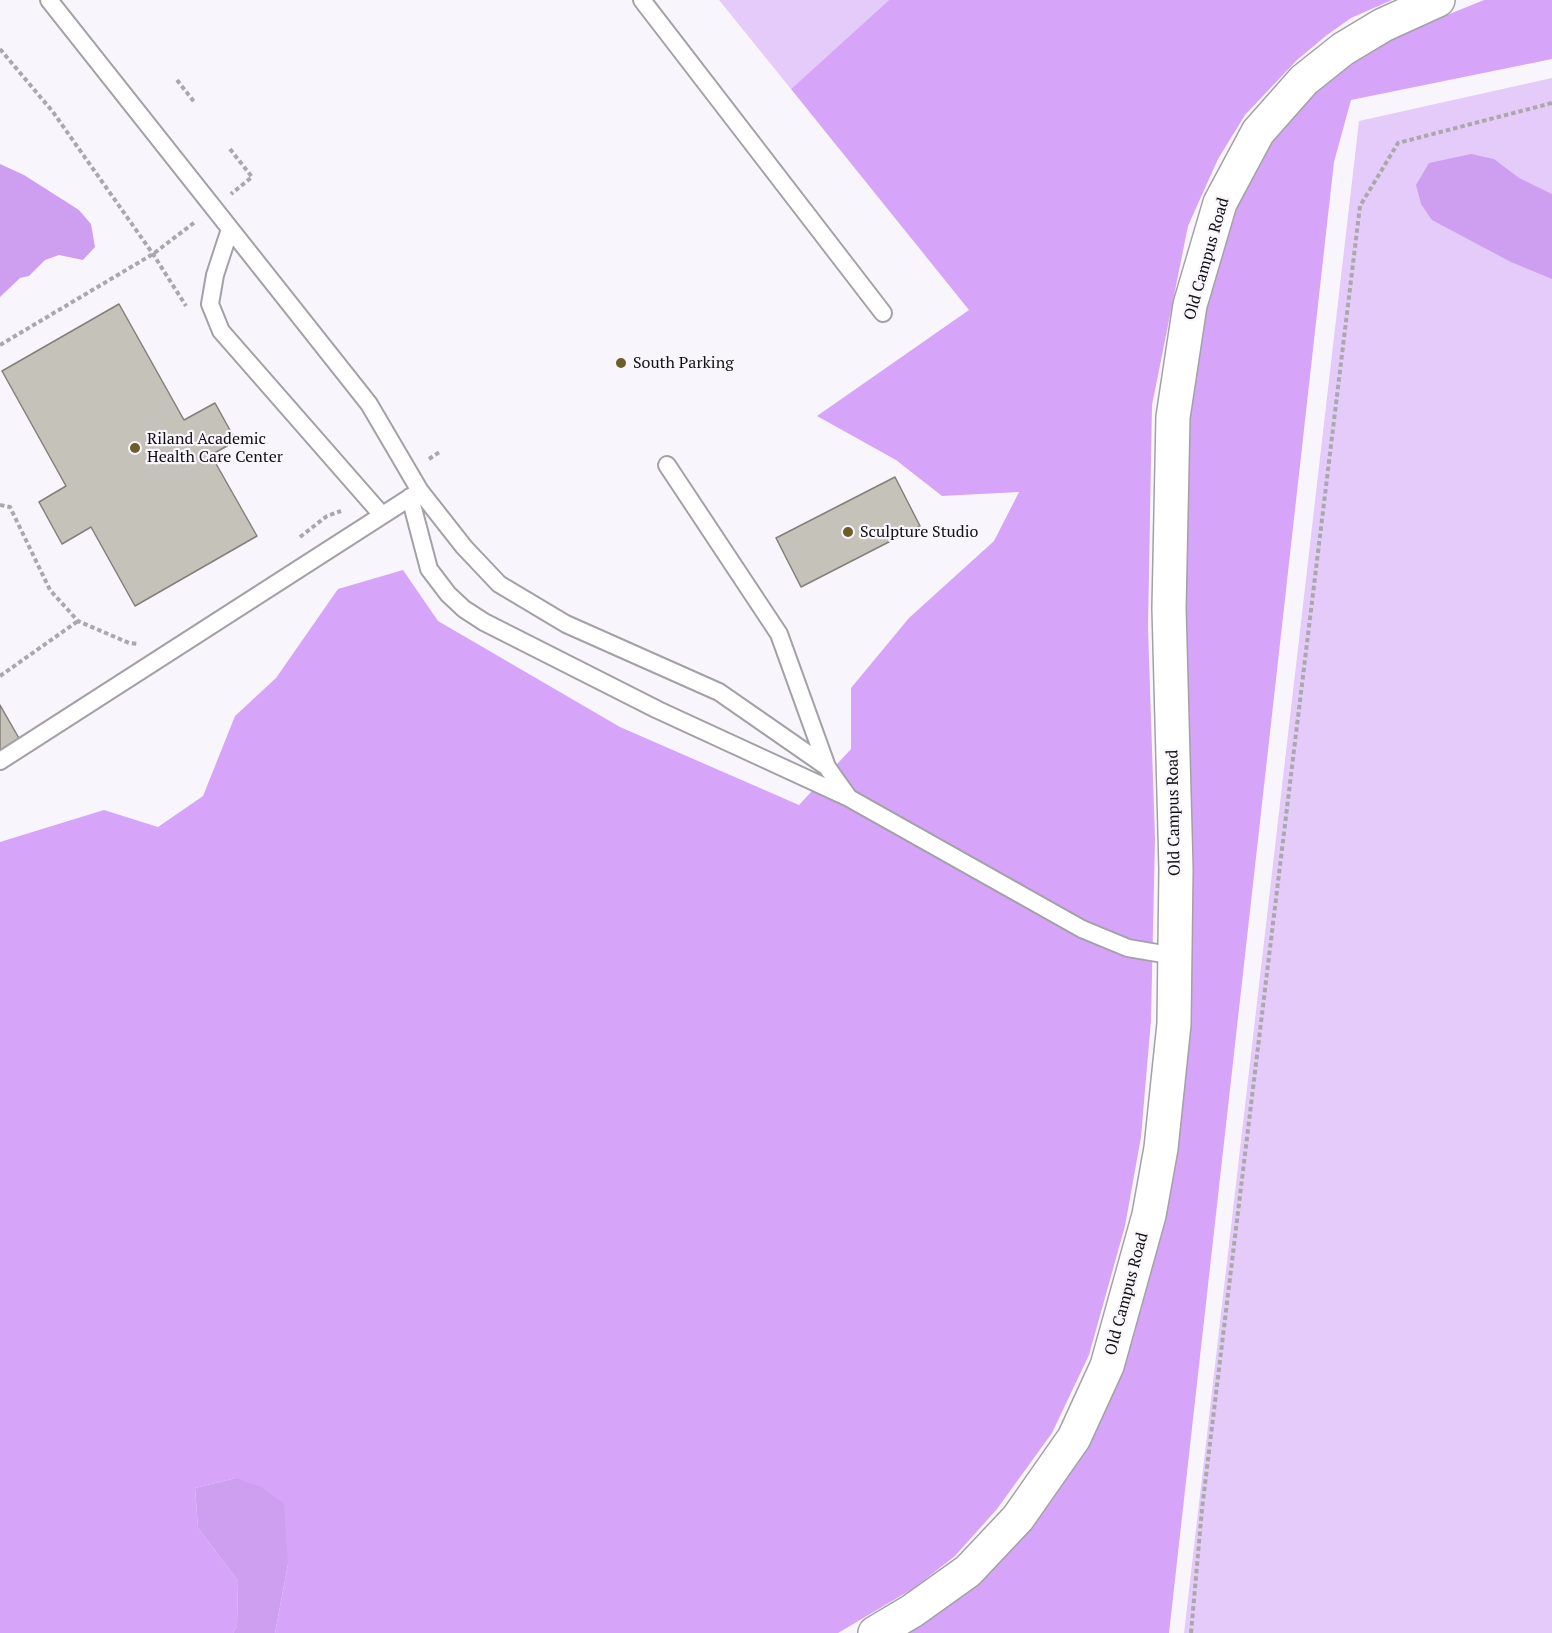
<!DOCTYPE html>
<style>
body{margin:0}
canvas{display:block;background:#f9f5fc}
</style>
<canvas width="1552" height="1633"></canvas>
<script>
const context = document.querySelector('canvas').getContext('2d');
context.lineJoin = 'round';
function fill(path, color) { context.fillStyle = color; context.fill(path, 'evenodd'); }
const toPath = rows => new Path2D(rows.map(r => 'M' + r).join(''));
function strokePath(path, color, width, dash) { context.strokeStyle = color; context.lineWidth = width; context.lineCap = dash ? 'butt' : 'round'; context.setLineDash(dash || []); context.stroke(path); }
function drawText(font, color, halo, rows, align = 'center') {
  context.font = font + ' "PT Serif",serif'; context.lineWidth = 4.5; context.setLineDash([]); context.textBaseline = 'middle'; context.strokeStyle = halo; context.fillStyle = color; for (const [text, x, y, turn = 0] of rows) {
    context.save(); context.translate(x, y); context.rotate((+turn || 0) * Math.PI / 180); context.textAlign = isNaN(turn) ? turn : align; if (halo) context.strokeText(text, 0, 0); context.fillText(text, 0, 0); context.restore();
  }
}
fill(toPath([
 [719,0,889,0,791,89],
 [1552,78,1552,1633,1184,1633,1359,121]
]), '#e4cbf9');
fill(toPath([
 [889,0,1392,0,1351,18,1327,35,1297,60,1245,115,1218,159,1188,226,1152,405,1148,628,1155,839,1151,1020,1141,1137,1125,1226,1089,1355,1052,1433,997,1509,955,1556,914,1588,838,1633,275,1633,288,1564,236,1478,195,1488,198,1528,238,1581,237,1626,233,1633,0,1633,0,842,104,810,158,827,203,796,235,716,276,678,338,589,403,570,438,621,620,727,799,805,851,749,851,688,909,618,994,541,1019,492,942,496,896,460,817,416,969,310,791,89],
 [1484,0,1552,0,1552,59,1351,100,1334,162,1169,1633,904,1633,1032,1523,1165,1219,1186,628,1186,419,1201,312,1235,209,1268,143,1339,66,1388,39]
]), '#d6a5f9');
fill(toPath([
 [1471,154,1494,159,1519,178,1552,194,1552,279,1511,262,1432,220,1421,204,1416,185,1429,163],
 [0,164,24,175,79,210,91,224,95,247,83,260,59,255,45,260,29,276,20,278,0,297],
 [236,1478,261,1487,284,1504,288,1564,275,1633,233,1633,237,1626,238,1581,198,1528,195,1488]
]), '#ce9ef1');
const building = toPath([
 [119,304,184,420,215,403,236,441,211,455,257,536,135,606,91,527,62,544,39,502,66,486,2,371,119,304],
 [895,477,920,526,801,587,776,538,895,477],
 [0,705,20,740,0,752,0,705]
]);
fill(building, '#c5c2ba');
strokePath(building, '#838079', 1.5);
const service = toPath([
 [49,0,369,404,420,491,464,547,499,584,566,624,719,692,827,767,849,798],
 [642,0,883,313],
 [230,229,215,275,210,304,221,331,382,515],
 [667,465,779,634,827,767],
 [410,497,429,569,448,594,464,609,484,622,658,710,849,798,1082,929,1128,948,1175,956],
 [0,761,417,493]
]);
const minor = toPath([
 [875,1633,912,1611,968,1571,1018,1518,1074,1438,1107,1366,1149,1215,1161,1148,1174,1024,1176,869,1169,608,1173,417,1190,305,1220,203,1258,132,1304,80,1343,49,1383,25,1438,0]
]);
strokePath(service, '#a3a0a7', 20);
strokePath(minor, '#a3a0a7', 36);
strokePath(toPath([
 [0,49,53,112,153,254,186,306],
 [177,80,195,103],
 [230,149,252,177,231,194],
 [0,345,153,254,195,222],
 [429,459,441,451],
 [0,505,10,507,50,590,78,621,129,643,139,644],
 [300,537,327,516,341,511],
 [0,676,78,621],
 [1191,1633,1202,1509,1360,206,1398,143,1552,103]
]), '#aba8ad', 4, [4.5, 3]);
strokePath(service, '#fff', 16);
strokePath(minor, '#fff', 33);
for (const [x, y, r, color] of [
 [621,363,6,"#6f5c2b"],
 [135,448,6,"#6f5c2b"],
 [848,532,6,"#6f5c2b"]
]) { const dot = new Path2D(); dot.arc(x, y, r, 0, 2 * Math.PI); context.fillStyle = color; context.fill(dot); strokePath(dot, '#f9f5fc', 2); }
drawText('16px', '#111012', '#f9f5fc', [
 ["Old Campus Road",1207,259,-74],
 ["Old Campus Road",1174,813,-91],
 ["Old Campus Road",1127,1294,-75]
]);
drawText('16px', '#111012', '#f9f5fc', [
 ["South Parking",633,363],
 ["Riland Academic",147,439],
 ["Health Care Center",147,457],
 ["Sculpture Studio",860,532]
], 'left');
</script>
